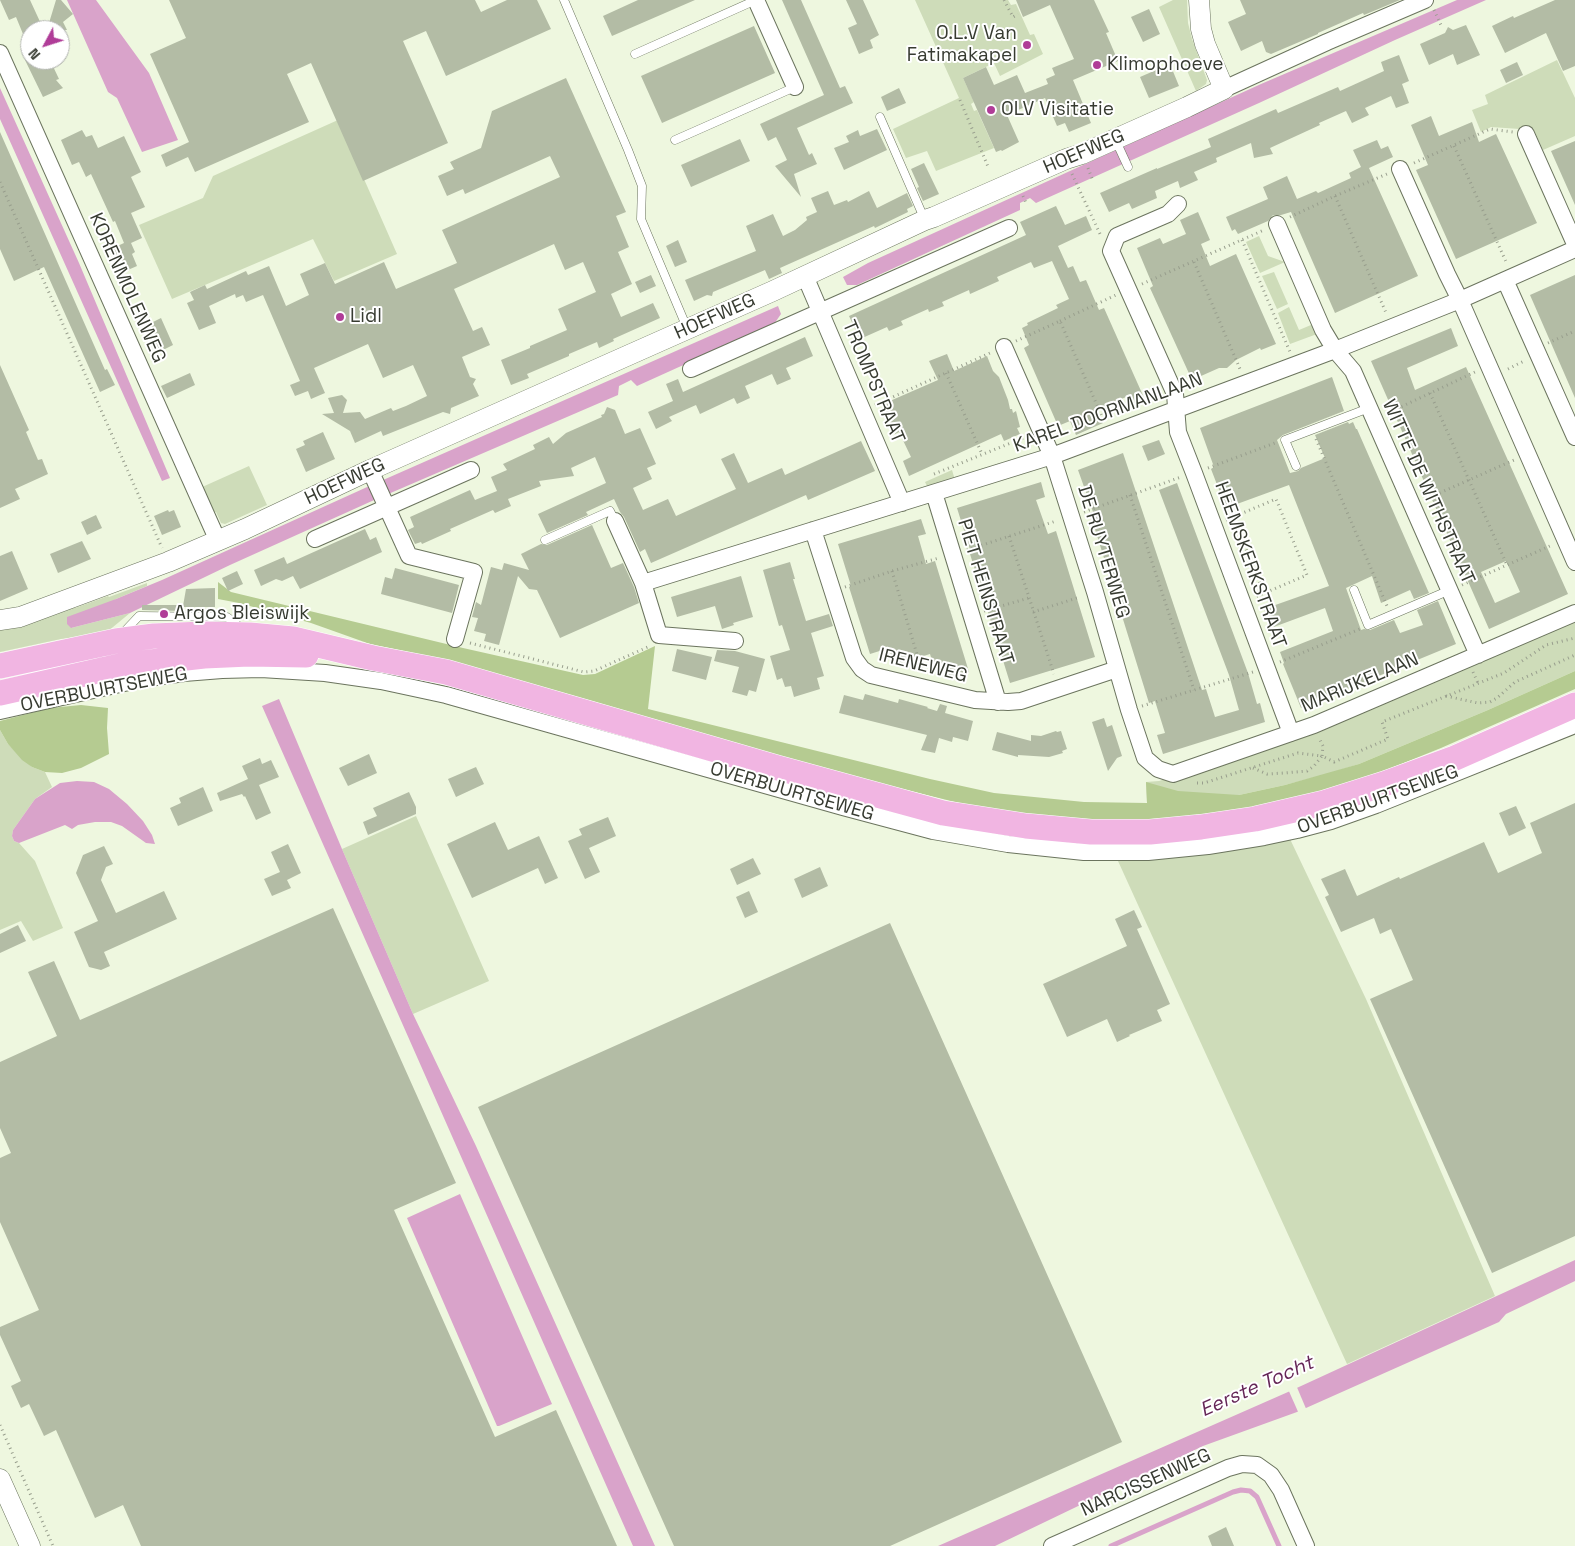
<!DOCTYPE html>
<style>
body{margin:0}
#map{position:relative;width:1575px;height:1546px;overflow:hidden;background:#eef7df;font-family:"Space Grotesk",sans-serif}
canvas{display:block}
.north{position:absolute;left:20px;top:20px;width:50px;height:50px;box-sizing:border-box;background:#fff;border:1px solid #afb1ad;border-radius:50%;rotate:230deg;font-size:14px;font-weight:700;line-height:20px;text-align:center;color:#373b31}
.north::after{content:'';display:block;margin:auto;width:18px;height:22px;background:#b03d98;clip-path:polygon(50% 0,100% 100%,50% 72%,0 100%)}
</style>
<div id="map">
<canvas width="1575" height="1546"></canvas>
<div class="north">N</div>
</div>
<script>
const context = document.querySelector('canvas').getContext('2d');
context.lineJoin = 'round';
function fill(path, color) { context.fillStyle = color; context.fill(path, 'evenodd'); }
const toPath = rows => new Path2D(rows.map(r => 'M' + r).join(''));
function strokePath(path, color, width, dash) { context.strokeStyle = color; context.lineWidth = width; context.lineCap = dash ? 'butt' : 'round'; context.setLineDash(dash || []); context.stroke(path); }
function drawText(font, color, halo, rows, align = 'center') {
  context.font = font + ' "Space Grotesk",sans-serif'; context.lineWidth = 4; context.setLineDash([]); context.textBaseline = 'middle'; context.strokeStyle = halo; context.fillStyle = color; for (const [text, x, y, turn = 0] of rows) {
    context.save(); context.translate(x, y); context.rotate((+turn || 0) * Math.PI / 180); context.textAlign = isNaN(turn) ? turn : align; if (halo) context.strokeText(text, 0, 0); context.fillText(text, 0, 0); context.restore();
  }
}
fill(toPath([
 [915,0,1008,0,1011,5,1016,4,1030,35,1034,34,1043,54,1000,76,994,63,963,78,974,102,971,104,974,111,977,110,994,148,936,171,927,151,906,158,893,129,959,98],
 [1173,0,1187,0,1188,23,1192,39,1207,80,1206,84,1196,91,1159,7],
 [1557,60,1575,98,1575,136,1543,150,1534,130,1491,127,1481,132,1472,110,1488,104,1485,95],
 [338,120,397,254,334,281,313,239,172,299,139,225,203,198,213,176],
 [1259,236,1268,256,1285,262,1260,273,1246,242],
 [1274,272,1288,304,1277,309,1262,276],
 [1289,307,1299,330,1311,325,1313,326,1317,334,1290,344,1278,313],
 [249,466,267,505,225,524,221,523,216,512,211,514,200,488],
 [952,470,955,480,928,488,925,482],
 [147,583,147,586,116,599,71,628,130,613,107,632,100,634,61,639,0,652,0,630,74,606,75,608,108,596,109,597],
 [1575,620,1575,671,1488,710,1359,764,1327,774,1285,785,1239,795,1147,803,1146,782,1159,781,1227,760],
 [0,730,8,744,32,767,45,772,52,787,35,799,13,830,12,836,14,841,19,843,35,861,63,928,33,941,21,921,0,930],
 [416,816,489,981,413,1014,342,849],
 [1290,839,1366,999,1495,1296,1347,1364,1118,861,1199,855,1244,849]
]), '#cedcb9');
fill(toPath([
 [218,582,231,592,463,648,583,675,595,674,655,646,648,709,930,779,994,793,1084,802,1147,803,1146,782,1178,791,1239,795,1285,785,1359,764,1488,710,1575,671,1575,689,1441,748,1354,783,1267,807,1169,818,1133,820,1045,818,979,808,802,764,595,702,451,661,370,644,311,623,239,603,218,599],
 [81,705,108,708,107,728,109,754,81,768,62,773,45,772,32,767,22,760,8,744,0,730,0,721,50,708]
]), '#b5cb91');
fill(toPath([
 [67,0,96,0,149,73,178,140,142,152,117,98,108,92],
 [1457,0,1486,0,1395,40,1259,103,1036,203,1030,198,1020,203,1020,210,857,285,847,285,843,277,868,263,1261,84],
 [0,88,79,263,170,478,162,481,0,119],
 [778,306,781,314,774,324,637,386,631,380,619,386,618,395,372,501,230,565,130,613,71,628,67,624,67,617,116,599,162,580,365,488],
 [279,699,342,849,413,1014,476,1146,655,1546,633,1546,262,706],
 [77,781,94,782,109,789,127,804,143,821,152,835,155,844,146,843,122,826,111,822,95,822,78,825,72,829,65,825,19,843,14,841,12,836,13,830,35,799,60,783],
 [460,1194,552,1404,499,1426,497,1426,407,1218],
 [1575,1260,1575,1281,1506,1314,1499,1322,1297,1412,1203,1446,995,1546,938,1546,1288,1392]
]), '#d9a3ca');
fill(toPath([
 [1296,1385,1307,1411,1299,1414,1288,1389]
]), '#eef7df');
strokePath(toPath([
 [1111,1546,1233,1492,1241,1490,1250,1491,1257,1497,1279,1546]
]), '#d9a3ca', 5);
fill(toPath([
 [0,0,30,0,42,26,23,34,16,17,9,20],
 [56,0,61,0,73,14,63,22,67,30,51,30,49,23],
 [169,0,475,0,481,12,507,0,537,0,551,29,446,76,426,31,403,41,448,143,363,181,311,63,287,74,309,122,195,172,188,157,166,167,161,155,189,142,150,54,186,38],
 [638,0,695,0,612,36,603,16],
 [782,0,801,0,840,88,845,86,853,103,797,128,809,155,812,153,817,164,794,174,801,197,775,166,787,160,776,137,768,141,760,124,824,95],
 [846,0,863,0,879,35,870,40,873,48,859,54,848,28,857,24],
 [1016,0,1094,0,1109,32,1106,33,1118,61,1073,80,1091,123,1069,132,1065,123,1057,126,1045,98,1007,115,1019,142,1002,151,1001,150,996,152,963,78,986,67,994,85,1017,75,1025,93,1048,84,1046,79,1055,75,1052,68,1074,59,1050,5,1023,17],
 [1240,0,1400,0,1364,15,1363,13,1318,33,1318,34,1271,54,1266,52,1262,41,1241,51,1228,22,1246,14],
 [1555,0,1575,0,1575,66,1563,71,1546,33,1505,53,1492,26,1513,16,1514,18],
 [1149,9,1160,34,1143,42,1131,17],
 [1466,25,1480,55,1457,65,1453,54,1429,65,1420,44,1445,33,1448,27,1453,30],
 [754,26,775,73,662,123,641,76],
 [1399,55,1409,81,1402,84,1409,103,1396,108,1391,96,1365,108,1369,115,1352,123,1346,111,1319,123,1320,125,1270,148,1273,154,1254,158,1251,143,1216,158,1217,162,1194,172,1198,180,1180,188,1178,181,1155,191,1157,198,1132,209,1129,203,1109,212,1100,193,1157,168,1157,169,1211,147,1208,139,1276,109,1278,113,1338,87,1340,91,1384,71,1381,62],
 [25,60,50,60,59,79,56,80,63,88,43,97],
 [1517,62,1523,75,1506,83,1500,70],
 [1170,64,1179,86,1149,98,1140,77],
 [566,78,626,212,616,216,629,247,618,252,632,284,611,294,621,317,653,303,660,318,613,339,614,341,599,348,597,342,569,354,569,356,527,374,529,378,511,385,501,360,530,348,530,346,567,330,558,309,596,292,583,262,565,270,554,244,454,289,473,331,482,327,490,345,462,357,470,377,476,379,473,384,479,396,451,408,450,414,443,412,383,436,381,431,355,443,350,431,322,414,334,413,328,398,342,395,347,400,343,413,360,412,365,419,391,408,393,411,406,406,427,396,413,365,383,378,368,344,314,368,325,393,311,399,308,391,295,396,290,385,300,381,263,295,246,302,243,295,236,298,235,294,209,306,216,323,199,330,187,303,194,300,190,292,205,285,207,289,246,271,248,275,269,266,286,306,309,295,300,274,325,263,335,284,384,262,396,289,457,263,442,230,560,177,550,156,465,194,463,189,447,196,438,176,454,169,450,162,481,148,492,111],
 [899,88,906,103,887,111,881,97],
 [1431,116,1439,136,1472,122,1479,142,1496,134,1537,223,1456,259,1416,170,1428,165,1411,125],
 [877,129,887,150,844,170,834,148,849,142,846,136,858,130,860,136],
 [82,130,86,137,92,135,98,148,124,136,141,172,131,177,145,207,131,213,142,238,131,243,135,252,132,254,137,266,121,273,111,249,124,243,115,221,113,222,91,174,86,177,79,162,72,165,61,140],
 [0,132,105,370,107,369,115,385,100,392,44,267,14,281,0,249],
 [740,139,750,161,691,187,681,165],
 [1377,140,1381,149,1388,146,1393,157,1369,168,1418,276,1335,313,1291,212,1281,215,1273,215,1268,221,1238,234,1235,229,1232,231,1226,217,1268,199,1263,187,1287,176,1297,199,1316,191,1318,193,1351,178,1349,173,1361,167,1353,150],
 [1575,141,1575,205,1551,151],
 [924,163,939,194,923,201,917,188,919,187,911,169],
 [828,191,834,205,847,200,848,202,869,191,877,208,907,193,913,206,907,209,908,212,875,228,874,226,780,268,782,273,769,279,765,270,713,292,712,296,707,295,694,301,685,280,756,251,746,226,773,214,783,236,795,230,807,220,806,217,817,212,811,198],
 [1056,206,1065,225,1086,216,1092,230,1058,246,1068,268,1073,266,1080,282,1086,280,1099,310,1104,308,1145,400,1130,407,1126,397,1097,410,1103,423,1076,435,1070,421,1058,426,1024,348,1029,345,1022,328,1028,325,1027,323,1058,308,1056,305,1069,299,1052,261,1034,268,1031,262,997,277,999,281,970,294,969,290,942,302,944,306,929,312,928,309,901,321,903,325,889,331,887,327,860,339,849,316,1026,235,1020,222],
 [1198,212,1210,240,1201,244,1210,266,1236,254,1276,344,1261,350,1260,348,1236,360,1227,368,1219,368,1192,380,1150,288,1153,286,1137,248,1160,238,1163,244,1186,234,1180,220],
 [678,240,687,262,675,267,666,246],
 [651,275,656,286,640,293,635,282],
 [1575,275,1575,398,1530,295],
 [161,318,173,345,157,353,145,326],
 [1451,328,1458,346,1407,368,1415,390,1466,367,1568,594,1489,629,1371,361],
 [1506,561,1520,592,1495,603,1481,572],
 [805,337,813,356,786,368,791,379,777,385,772,374,745,386,750,398,737,404,734,398,700,414,696,405,669,417,672,421,656,429,648,412,673,401,666,384,678,379,683,392],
 [947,354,954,371,987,356,993,371,999,377,1008,400,1010,409,1012,409,1013,413,1016,411,1020,427,1017,428,1020,434,1004,441,1001,434,909,476,903,461,911,457,899,432,895,434,883,404,938,380,929,361],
 [0,365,29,430,26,432,38,460,42,459,48,474,15,489,20,499,0,508],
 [190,373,195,385,167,398,161,386],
 [1332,377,1344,411,1283,435,1277,440,1290,473,1298,471,1301,468,1325,458,1315,435,1348,422,1349,424,1353,422,1356,429,1357,429,1429,593,1414,599,1410,590,1381,603,1372,576,1346,588,1361,630,1364,629,1370,630,1394,620,1400,633,1423,625,1417,610,1438,601,1456,644,1301,708,1283,664,1284,663,1280,652,1333,631,1325,608,1271,628,1264,609,1329,586,1289,485,1226,508,1211,469,1214,467,1200,428],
 [607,407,615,410,625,434,640,428,656,464,647,468,652,479,633,488,643,510,668,499,676,516,736,489,721,459,734,453,748,483,782,468,785,475,861,441,875,471,808,500,806,495,651,563,645,549,640,552,624,517,620,512,614,499,586,512,588,515,547,533,538,514,606,483,595,457,571,468,574,476,539,481,541,486,508,499,511,506,495,513,493,510,450,529,451,531,422,544,421,542,415,544,408,530,414,527,410,517,470,490,475,500,497,491,491,477,507,470,503,464,535,449,533,445,549,437,553,444,566,433,602,417,601,415,604,414],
 [323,432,335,459,306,472,296,449,305,445,303,441],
 [1159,440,1165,454,1148,461,1142,446],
 [1123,453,1202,690,1206,689,1215,717,1239,710,1229,675,1159,490,1177,483,1248,673,1257,704,1260,703,1265,722,1163,754,1157,735,1165,733,1155,701,1149,703,1090,513,1093,512,1078,470],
 [1041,482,1045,497,1036,500,1048,534,1056,531,1095,657,1010,683,970,554,971,553,957,508],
 [168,510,169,512,174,510,181,527,162,535,154,516],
 [96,515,102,528,87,535,81,522],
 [921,519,926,534,918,536,926,564,935,561,969,672,953,677,953,676,948,677,946,669,936,673,930,654,894,665,889,648,870,654,849,587,851,586,838,544],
 [592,525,611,568,623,563,634,587,639,603,560,638,537,590,529,589,518,576,499,645,484,641,486,634,474,631,478,618,472,617,476,602,481,605,491,567,502,570,504,563,529,570,521,554,541,544,547,545],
 [365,529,370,540,376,537,382,552,300,589,293,576,282,581,276,579,261,586,254,570,284,557,287,564],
 [82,541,91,559,58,573,50,554],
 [12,551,28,589,0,601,0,556],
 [790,562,795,579,793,579,806,621,829,614,833,626,811,633,824,676,817,678,820,689,794,697,791,686,785,687,782,678,777,680,770,656,790,650,782,625,779,626,763,570],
 [395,568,459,585,452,613,381,594,385,577,392,579],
 [237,571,243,584,228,591,222,578],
 [741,576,753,617,733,623,734,625,722,629,715,606,677,617,671,597],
 [215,588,215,607,183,607,183,611,142,610,142,605,183,605,183,606,186,589],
 [677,649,712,657,706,680,672,671],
 [717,650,735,651,765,659,756,692,749,690,747,696,732,692,739,667,714,661],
 [865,694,898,703,899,699,928,707,927,708,937,711,940,704,947,706,945,713,973,721,968,741,953,737,952,742,939,738,935,753,921,750,927,735,839,713,844,695,863,700],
 [1104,718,1107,727,1112,725,1122,756,1117,758,1108,771,1092,722],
 [1056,731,1057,732,1061,731,1067,749,1062,751,1063,753,1049,757,1018,755,1018,757,992,750,997,732,1031,741,1031,735,1041,736],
 [369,754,377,773,348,786,339,768],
 [260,758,262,764,271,760,279,777,259,785,271,813,256,820,245,796,244,797,242,794,220,801,217,793,248,779,242,766],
 [476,767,484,784,456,797,448,779],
 [203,787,213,811,178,826,170,808,181,803,179,798],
 [409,792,416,807,416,814,368,835,363,822,377,816,373,808],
 [1575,803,1575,1236,1492,1273,1370,999,1413,980,1391,929,1380,934,1374,918,1341,932,1325,897,1329,895,1321,879,1345,869,1357,896,1399,877,1400,879,1484,842,1498,873,1542,853,1530,823],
 [1516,806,1526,828,1509,836,1499,813],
 [608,817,616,836,589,848,600,872,585,879,568,841,582,835,579,829],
 [495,822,508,850,539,836,558,878,545,884,538,868,472,898,447,844],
 [288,844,301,873,287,880,291,888,272,896,264,879,280,872,271,852],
 [104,846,113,864,106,867,101,880,116,913,164,891,177,919,104,952,110,966,101,970,89,967,74,932,98,921,76,873,83,855],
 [753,858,761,874,737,885,730,869],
 [820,867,828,886,802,898,794,879],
 [749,891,758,912,745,918,736,897],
 [333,908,456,1183,394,1210,495,1437,556,1410,617,1546,141,1546,123,1505,95,1518,56,1430,44,1436,29,1404,21,1408,11,1386,21,1381,0,1335,0,1327,39,1310,0,1222,0,1158,11,1153,0,1128,0,1062,57,1036,28,972,54,961,80,1020],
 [1134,910,1142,927,1137,929,1170,1004,1157,1010,1162,1021,1129,1035,1130,1036,1117,1042,1107,1019,1067,1037,1043,984,1127,946,1115,919],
 [890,923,1122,1442,890,1546,674,1546,478,1107],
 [18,925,26,941,0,953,0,934],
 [1226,1527,1234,1546,1212,1546,1208,1536]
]), '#b3bca5');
const service = toPath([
 [564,0,628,150,642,186,641,219,687,328],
 [635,54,756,0],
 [880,117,924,218],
 [675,140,795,87],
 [1116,141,1128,167],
 [1296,466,1285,440,1369,408],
 [545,540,610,511,615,521],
 [1354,590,1368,625,1450,590],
 [123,633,139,616,227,617,240,627]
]);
const minor = toPath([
 [756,0,795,87],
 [0,53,218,541],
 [1224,89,1327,42,1425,0],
 [1526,134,1575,244],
 [1400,169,1447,274,1460,300,1575,562],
 [1178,204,1168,214,1117,236,1111,251,1175,394,1178,432,1194,473,1291,733],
 [1277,224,1323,330,1335,350,1353,371,1478,655],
 [805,276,902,503],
 [1505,280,1575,437],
 [1004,347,1052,456,1095,592,1129,710,1145,758,1158,769,1173,774,1314,725,1575,613],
 [691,369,1009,228],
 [370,470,409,556,474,572,455,639],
 [934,493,998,702],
 [615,521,643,583,659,635,735,641],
 [813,530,854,658,862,669,871,675,975,700,1008,702,1021,701,1117,669],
 [315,539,471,470],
 [643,583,1052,456,1335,350,1460,300,1575,249],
 [0,711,142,679,184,673,222,670,261,669,325,673,381,681,446,695,843,807,933,831,1008,844,1084,852,1148,852,1208,846,1264,837,1297,830,1331,821,1376,805,1575,725],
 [1052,1546,1228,1468,1242,1464,1257,1465,1271,1475,1281,1490,1306,1546]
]);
const tertiary = toPath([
 [0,620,20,617,168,562,245,529,370,470,773,291,925,220,934,217,1066,159,1082,154,1187,107,1224,89,1205,44,1201,29,1199,0],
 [0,1479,30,1546]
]);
const primary = toPath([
 [0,666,116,641,154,636,204,634,250,635,293,639,373,658,446,672,778,768,943,813,1026,826,1091,832,1150,832,1201,827,1255,819,1324,803,1384,784,1455,758,1575,705],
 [0,693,124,665,204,656,249,654,306,655]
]);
strokePath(service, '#6b745e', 9);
strokePath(minor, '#6b745e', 18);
strokePath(tertiary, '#6b745e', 21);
strokePath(primary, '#fff', 26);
strokePath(toPath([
 [1004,0,1013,17,1018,14],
 [1434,10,1441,25],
 [960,100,989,169],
 [1454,146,1507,264],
 [1414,163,1490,129,1513,132],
 [1088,168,1093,181],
 [1072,174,1101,236],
 [0,182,162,548],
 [1023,196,1026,203],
 [1335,196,1387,315],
 [1290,217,1335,196,1387,174],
 [1242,240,1290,352],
 [1194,262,1240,369],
 [1142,284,1264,230],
 [1060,321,1116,295],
 [1016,341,1060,321,1104,421],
 [1548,343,1575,331],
 [1508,369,1524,361],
 [946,373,982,454],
 [1430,393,1507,565],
 [875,405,990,353],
 [1388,413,1475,372],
 [1316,439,1387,606],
 [1208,468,1275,443],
 [934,474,1028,436],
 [1130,495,1194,690],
 [1426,499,1514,460],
 [1084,512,1181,477],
 [1233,517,1264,593],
 [1226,520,1276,499,1307,575,1255,597],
 [1009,536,1054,674],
 [967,550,1056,521],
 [892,571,922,671],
 [1462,585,1552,545],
 [845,587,892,571,939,558],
 [984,611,1029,598],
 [1033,612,1080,597],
 [470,643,584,672,594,671,650,646],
 [1280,662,1360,629],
 [1473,672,1478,683],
 [1446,696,1478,703,1490,702,1497,698,1515,682,1575,655],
 [1142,706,1253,672],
 [1253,768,1267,774,1284,773,1307,771,1314,766,1322,756,1334,762,1388,739,1382,722,1504,673,1546,645,1575,638],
 [1197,783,1204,783,1298,753,1322,756,1323,746,1319,738],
 [0,1425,53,1546]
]), '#989e8d', 3, [1, 4]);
strokePath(service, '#fff', 8);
strokePath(minor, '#fff', 16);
strokePath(tertiary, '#fff', 20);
strokePath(primary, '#f1b5e2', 25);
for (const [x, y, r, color] of [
 [1027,45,5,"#b03d98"],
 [1097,65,5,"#b03d98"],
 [991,110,5,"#b03d98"],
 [340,317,5,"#b03d98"],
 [164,614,5,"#b03d98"]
]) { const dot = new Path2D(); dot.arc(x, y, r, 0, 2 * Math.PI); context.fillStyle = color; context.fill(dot); strokePath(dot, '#fff', 2); }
drawText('19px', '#373b31', '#fff', [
 ["O.L.V Van",1017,34,"right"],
 ["Fatimakapel",1017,56,"right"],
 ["Klimophoeve",1107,65],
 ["OLV Visitatie",1001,110],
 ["Lidl",350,317],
 ["Argos Bleiswijk",174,614]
], 'left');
drawText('19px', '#373b31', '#fff', [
 ["HOEFWEG",1084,152,-23],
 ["KORENMOLENWEG",127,288,66],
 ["HOEFWEG",715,317,-24],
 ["TROMPSTRAAT",873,382,67],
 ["KAREL DOORMANLAAN",1108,413,-20],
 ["HOEFWEG",345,482,-25],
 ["WITTE DE WITHSTRAAT",1428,492,66],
 ["DE RUYTERWEG",1103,552,73],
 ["HEEMSKERKSTRAAT",1250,565,70],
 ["PIET HEINSTRAAT",985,592,73],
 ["IRENEWEG",923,666,14],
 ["MARIJKELAAN",1360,683,-23],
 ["OVERBUURTSEWEG",104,690,-11],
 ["OVERBUURTSEWEG",792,792,16],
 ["OVERBUURTSEWEG",1378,800,-20],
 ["NARCISSENWEG",1146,1483,-24]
]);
drawText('italic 20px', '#652657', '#fff', [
 ["Eerste Tocht",1257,1387,-24]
]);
</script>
